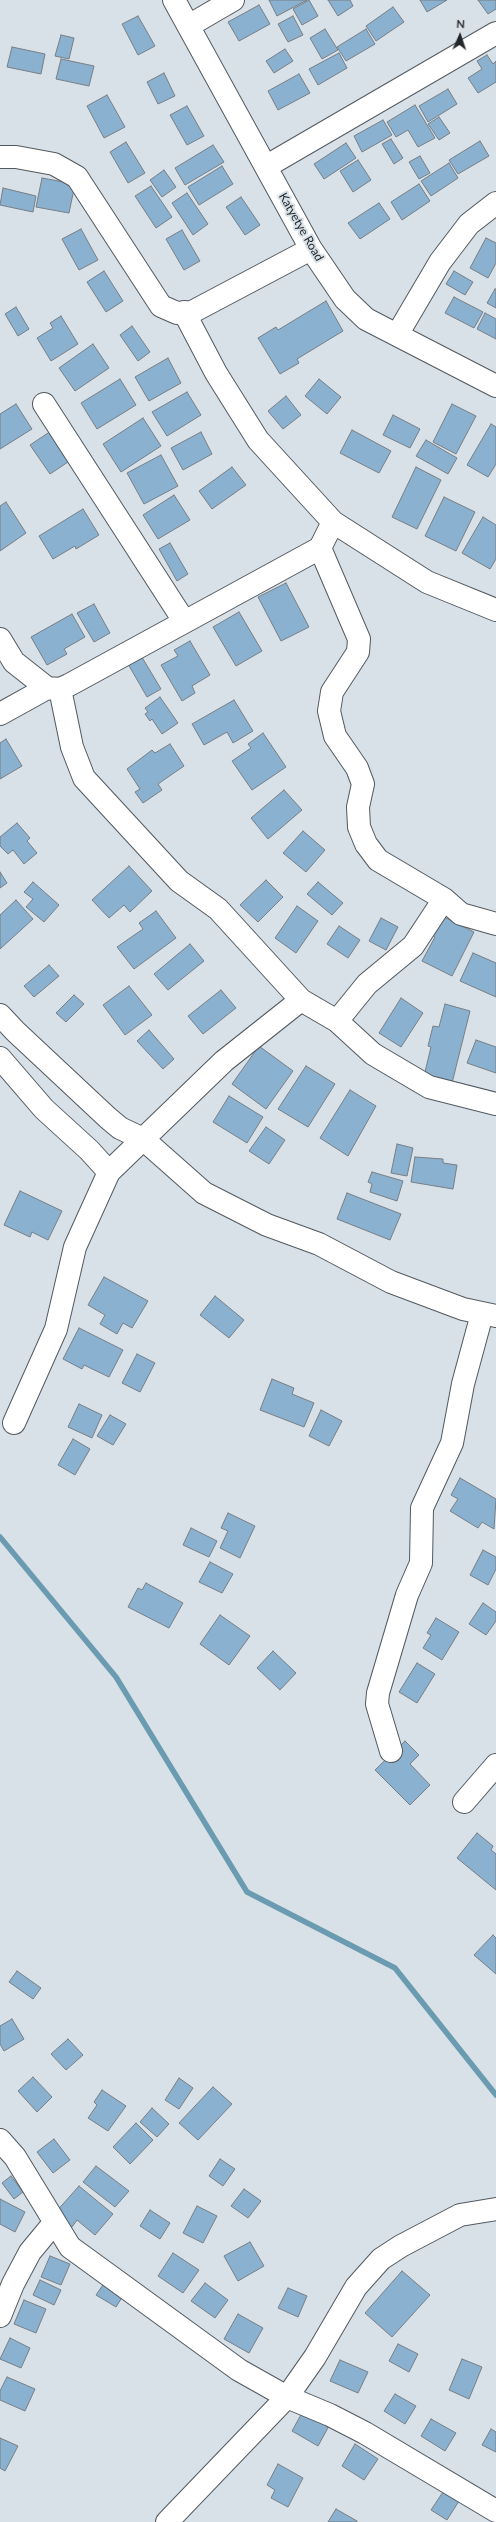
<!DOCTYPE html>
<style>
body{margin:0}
#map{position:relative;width:496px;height:2522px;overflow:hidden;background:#d9e1e8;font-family:Lato,sans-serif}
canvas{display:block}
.north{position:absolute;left:440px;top:16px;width:40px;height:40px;-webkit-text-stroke:3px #d9e1e8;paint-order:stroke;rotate:3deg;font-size:11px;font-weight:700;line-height:16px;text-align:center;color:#242729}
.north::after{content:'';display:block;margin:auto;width:14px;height:18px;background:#242729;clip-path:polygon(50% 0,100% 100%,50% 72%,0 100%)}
</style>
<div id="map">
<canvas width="496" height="2522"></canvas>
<div class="north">N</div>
</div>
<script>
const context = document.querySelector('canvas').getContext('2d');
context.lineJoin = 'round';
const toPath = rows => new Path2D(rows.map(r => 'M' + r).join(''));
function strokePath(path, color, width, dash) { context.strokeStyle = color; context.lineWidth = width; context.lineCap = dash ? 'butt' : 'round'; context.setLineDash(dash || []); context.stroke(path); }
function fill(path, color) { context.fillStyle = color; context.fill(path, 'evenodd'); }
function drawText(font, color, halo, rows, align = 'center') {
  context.font = font + ' Lato,sans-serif'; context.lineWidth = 4; context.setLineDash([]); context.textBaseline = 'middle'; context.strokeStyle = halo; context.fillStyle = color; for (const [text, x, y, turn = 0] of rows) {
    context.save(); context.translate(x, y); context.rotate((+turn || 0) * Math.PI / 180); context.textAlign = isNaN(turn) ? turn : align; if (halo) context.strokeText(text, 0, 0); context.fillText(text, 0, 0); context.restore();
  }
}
strokePath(toPath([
 [0,1537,116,1677,247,1892,395,1968,496,2095]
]), '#6a9bb1', 5.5);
const building = toPath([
 [269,0,307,0,277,16,269,0],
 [309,0,318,16,302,25,293,9,309,0],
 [328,0,350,0,353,6,338,16,328,0],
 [420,0,447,0,427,12,420,0],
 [478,0,496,0,496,9,488,14,478,0],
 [259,5,270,24,239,41,228,22,259,5],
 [393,7,404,22,376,41,366,26,393,7],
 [138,16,155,46,138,55,122,24,138,16],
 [293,16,303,35,288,42,278,24,293,16],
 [325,29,338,50,322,59,310,38,325,29],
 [366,29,375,44,346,61,337,47,366,29],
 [61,35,74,38,69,59,55,56,61,35],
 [12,47,45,54,41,74,7,67,12,47],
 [285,49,293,61,274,73,266,61,285,49],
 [339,53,347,68,318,85,309,69,339,53],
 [487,55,493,64,496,61,496,82,478,93,468,78,482,69,477,61,487,55],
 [61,59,94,66,89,86,56,79,61,59],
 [164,73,175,96,158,104,147,82,164,73],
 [299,74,310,93,278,110,268,91,299,74],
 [448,89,457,104,428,122,419,106,448,89],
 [107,95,125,127,104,138,87,106,107,95],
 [415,105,435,138,418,147,408,130,396,137,387,122,415,105],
 [187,106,204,136,187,145,170,115,187,106],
 [439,117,450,133,439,140,428,124,439,117],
 [383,120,392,135,362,152,354,136,383,120],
 [391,139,403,158,394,164,382,144,391,139],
 [480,141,489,156,458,174,449,160,480,141],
 [126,142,145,173,128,183,110,152,126,142],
 [346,143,356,158,324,179,314,164,346,143],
 [213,145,224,162,185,185,175,168,213,145],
 [420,156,430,173,419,179,409,162,420,156],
 [358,160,371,180,353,192,340,171,358,160],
 [449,163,458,178,431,196,421,181,449,163],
 [222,166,233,184,199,205,188,187,222,166],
 [164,170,176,187,162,197,150,180,164,170],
 [42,178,75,184,69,213,36,207,42,178],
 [419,184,430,201,402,220,391,202,419,184],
 [151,186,172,217,156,228,135,196,151,186],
 [3,188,36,196,33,212,0,205,3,188],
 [187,193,208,224,193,235,172,203,187,193],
 [241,197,260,225,245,235,226,207,241,197],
 [379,203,390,219,360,239,348,223,379,203],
 [81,229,98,260,79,270,62,239,81,229],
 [182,230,200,261,184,270,166,239,182,230],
 [486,238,496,243,496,263,488,278,470,268,486,238],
 [104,271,123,301,106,312,87,282,104,271],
 [454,271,473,282,465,295,446,284,454,271],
 [495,289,496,289,496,308,487,303,495,289],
 [454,297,483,312,474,328,445,313,454,297],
 [326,301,343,331,297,359,299,363,280,374,258,338,276,327,278,330,326,301],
 [16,307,29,329,18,336,5,314,16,307],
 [485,313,496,319,496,339,477,329,485,313],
 [61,316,78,344,51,361,37,338,53,328,50,323,61,316],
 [132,326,150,352,138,361,120,335,132,326],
 [93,344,109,368,75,391,59,368,93,344],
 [168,358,181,383,149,401,135,377,168,358],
 [120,379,136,405,97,429,81,403,120,379],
 [319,379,341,397,327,414,305,396,319,379],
 [187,392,201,415,167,436,152,412,187,392],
 [286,396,301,415,283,429,268,411,286,396],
 [16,404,32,429,0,449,0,414,16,404],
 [452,404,476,416,456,454,433,442,452,404],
 [393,415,420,429,410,448,383,435,393,415],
 [143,418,161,446,121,472,103,444,143,418],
 [491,424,496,427,496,464,488,477,467,465,491,424],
 [352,430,391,451,379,473,340,453,352,430],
 [51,431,71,460,50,474,30,445,51,431],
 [201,432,212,454,183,470,171,448,201,432],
 [426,440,457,458,448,474,416,456,426,440],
 [161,455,178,486,144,504,127,473,161,455],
 [232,467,246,485,212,509,199,491,232,467],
 [416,467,441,480,417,529,392,517,416,467],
 [174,495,190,520,158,539,143,515,174,495],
 [444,497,475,512,456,551,425,536,444,497],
 [6,502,26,533,0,551,0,506,6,502],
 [83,509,99,535,76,549,75,546,53,559,39,536,83,509],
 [483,517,496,525,496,559,490,569,462,553,483,517],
 [170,543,188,574,177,581,159,549,170,543],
 [286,583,309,627,281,641,258,597,286,583],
 [94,604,110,633,94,642,77,613,94,604],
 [239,612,262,651,236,666,213,627,239,612],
 [72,614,85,637,64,649,67,654,47,665,31,637,72,614],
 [190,641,210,675,192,686,195,693,182,701,161,665,178,656,174,650,190,641],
 [137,649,161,689,147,697,124,657,137,649],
 [160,697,178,723,162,734,152,719,150,721,145,714,148,712,145,708,160,697],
 [234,700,253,731,233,743,227,732,204,745,192,724,234,700],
 [263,733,286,767,252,790,232,761,251,748,248,744,263,733],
 [6,739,22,766,0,779,0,743,6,739],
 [170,744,184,766,158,784,162,790,143,803,135,792,140,789,127,769,152,750,155,753,170,744],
 [284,790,302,810,268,839,251,818,284,790],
 [17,823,30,838,27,841,37,853,24,864,13,850,8,854,0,846,0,837,17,823],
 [303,831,325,850,306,872,283,853,303,831],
 [129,866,152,891,130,912,124,905,109,918,92,900,129,866],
 [0,872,7,883,0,888,0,872],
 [266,880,283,897,258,922,240,905,266,880],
 [33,882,59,905,44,922,26,907,33,899,24,892,33,882],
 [318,882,343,903,332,915,307,894,318,882],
 [16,900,33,919,0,949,0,915,16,900],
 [297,906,318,921,296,953,275,938,297,906],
 [156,911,176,938,134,969,117,947,143,929,139,923,156,911],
 [438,914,474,932,452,976,422,961,435,937,429,934,438,914],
 [381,918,398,927,386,950,369,941,381,918],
 [339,926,360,940,348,958,327,944,339,926],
 [190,944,204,961,168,990,154,974,190,944],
 [473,953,496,963,496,997,460,981,473,953],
 [49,965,59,976,34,997,24,986,49,965],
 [129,986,152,1015,125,1035,103,1005,129,986],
 [221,990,236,1008,203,1034,188,1016,221,990],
 [74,995,84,1004,66,1022,56,1013,74,995],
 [401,998,423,1013,401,1047,379,1033,401,998],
 [445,1004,470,1011,452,1083,424,1076,431,1047,428,1046,433,1026,439,1027,445,1004],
 [149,1030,174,1059,163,1069,137,1041,149,1030],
 [476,1040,496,1047,496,1073,467,1063,476,1040],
 [259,1046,293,1071,266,1109,232,1084,259,1046],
 [306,1066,335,1084,308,1127,278,1109,306,1066],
 [350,1090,376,1106,348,1156,320,1138,350,1090],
 [229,1096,263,1117,247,1143,213,1122,229,1096],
 [266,1127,285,1140,269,1164,249,1151,266,1127],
 [397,1144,413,1148,407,1176,391,1173,397,1144],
 [415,1157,443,1159,443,1163,457,1165,453,1189,411,1182,415,1157],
 [372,1172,403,1181,397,1201,370,1192,372,1184,368,1182,372,1172],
 [20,1191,62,1211,48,1240,32,1232,30,1237,4,1225,20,1191],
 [347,1193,401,1214,390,1240,337,1219,347,1193],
 [104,1277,148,1301,132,1328,123,1323,117,1334,100,1324,105,1315,88,1305,104,1277],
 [215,1296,244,1320,229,1338,200,1315,215,1296],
 [79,1328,123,1350,109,1377,84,1365,82,1369,63,1359,79,1328],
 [137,1354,155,1363,140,1392,122,1383,137,1354],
 [272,1379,294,1388,292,1394,314,1403,304,1427,260,1410,272,1379],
 [79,1404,102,1415,92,1438,68,1427,79,1404],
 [321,1410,342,1421,329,1446,309,1436,321,1410],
 [110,1415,126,1424,113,1445,97,1436,110,1415],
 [73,1439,90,1449,75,1475,58,1465,73,1439],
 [460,1478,496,1499,494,1529,482,1522,478,1528,450,1511,458,1499,451,1495,460,1478],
 [228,1513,255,1526,240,1558,220,1548,228,1531,221,1528,228,1513],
 [191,1528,217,1541,209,1557,183,1545,191,1528],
 [483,1550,496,1557,496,1569,488,1585,470,1575,483,1550],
 [210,1562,233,1574,222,1593,199,1582,210,1562],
 [146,1583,183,1603,169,1628,128,1607,138,1588,142,1590,146,1583],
 [483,1603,496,1612,496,1621,486,1635,469,1624,483,1603],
 [220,1615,250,1636,229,1665,200,1644,220,1615],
 [436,1618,459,1632,442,1660,423,1648,431,1635,427,1633,436,1618],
 [273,1651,296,1673,280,1690,257,1668,273,1651],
 [417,1663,435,1674,417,1703,399,1692,417,1663],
 [405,1741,419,1755,410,1764,430,1785,410,1805,375,1770,405,1741],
 [477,1833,493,1846,491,1850,496,1854,496,1890,457,1858,477,1833],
 [493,1935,496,1938,496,1974,474,1955,493,1935],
 [17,1971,41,1988,33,1999,9,1982,17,1971],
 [12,2019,24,2039,4,2051,0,2044,0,2026,12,2019],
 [68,2039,83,2055,66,2070,51,2054,68,2039],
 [33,2077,52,2097,37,2112,18,2091,33,2077],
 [179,2078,193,2088,179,2109,165,2100,179,2078],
 [213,2087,232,2104,198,2140,179,2123,213,2087],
 [102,2090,126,2106,108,2131,88,2118,97,2105,94,2102,102,2090],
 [152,2108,169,2124,157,2137,140,2122,152,2108],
 [136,2123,153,2140,130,2164,113,2147,136,2123],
 [54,2139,70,2160,53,2173,37,2152,54,2139],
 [220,2159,235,2169,223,2186,209,2176,220,2159],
 [96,2166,129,2191,115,2207,83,2182,96,2166],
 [11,2176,23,2192,14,2199,2,2183,11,2176],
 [79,2186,113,2214,95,2235,77,2220,72,2227,55,2213,79,2186],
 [244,2189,261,2201,248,2218,231,2206,244,2189],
 [0,2199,25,2212,15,2232,0,2224,0,2199],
 [197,2206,217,2216,203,2243,183,2233,197,2206],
 [150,2210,170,2223,160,2239,140,2226,150,2210],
 [250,2242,264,2266,238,2281,224,2256,250,2242],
 [173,2253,199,2270,183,2293,158,2276,173,2253],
 [50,2256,70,2264,61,2285,41,2277,50,2256],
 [402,2271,430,2295,392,2337,365,2313,402,2271],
 [107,2279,126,2291,116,2307,96,2295,107,2279],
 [40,2280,61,2290,54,2305,33,2295,40,2280],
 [205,2283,228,2300,215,2318,191,2301,205,2283],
 [288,2288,307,2296,298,2317,278,2308,288,2288],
 [24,2300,46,2309,36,2333,14,2324,24,2300],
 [238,2314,263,2328,249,2353,224,2339,238,2314],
 [10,2338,30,2348,21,2368,0,2359,10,2338],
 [398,2344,418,2354,409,2372,389,2361,398,2344],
 [462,2359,482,2367,469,2399,449,2390,462,2359],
 [340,2360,368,2372,358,2393,330,2381,340,2360],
 [7,2377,35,2389,25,2411,0,2400,0,2391,7,2377],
 [395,2394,416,2406,405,2424,384,2411,395,2394],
 [303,2411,329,2426,318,2446,292,2431,303,2411],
 [431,2419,456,2433,445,2451,421,2436,431,2419],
 [491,2429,496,2432,496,2452,482,2445,491,2429],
 [0,2438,18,2446,5,2471,0,2468,0,2438],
 [355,2444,378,2459,364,2480,342,2466,355,2444],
 [278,2464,303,2478,288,2507,271,2498,275,2490,267,2485,278,2464],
 [443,2492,459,2501,447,2520,431,2510,443,2492],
 [336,2509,357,2521,357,2522,328,2522,336,2509]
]);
fill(building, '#8ab1d0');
strokePath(building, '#777e84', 1);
const minor = toPath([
 [174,0,311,249,345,299,366,319,496,386],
 [190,25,233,0],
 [0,157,16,157,54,164,77,177,161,306,177,313,192,312,311,249],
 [267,166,496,33],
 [184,312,216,373,258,440,333,522,427,582,496,610],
 [397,335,440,262,469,224,496,203],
 [44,404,184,621],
 [333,522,320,548,359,639,358,652,332,692,329,711,335,736,357,768,363,784,358,807,359,827,366,844,378,860,444,899,461,914,496,924],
 [0,639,14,662,47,688],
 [60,689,72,747,84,778,179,881,218,909,301,1000,337,1021,373,1054,429,1087,496,1104],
 [0,714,47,688,60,689,69,685,320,548],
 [0,1015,15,1031,108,1118,120,1128,143,1139,204,1193,267,1225,319,1244,391,1282,463,1309,496,1316],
 [337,1021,367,984,413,946,444,899],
 [0,1058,44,1109,89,1150,109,1172],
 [14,1423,56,1329,75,1247,109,1172,224,1061,301,1000],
 [391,1751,377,1704,378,1693,407,1595,421,1563,422,1508,452,1443,463,1384,482,1314],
 [464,1802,496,1765],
 [0,2140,15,2157,70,2247,239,2370,287,2397,330,2415,365,2433,496,2511],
 [0,2316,13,2284,30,2252,54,2223],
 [167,2522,287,2397,315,2357,356,2287,381,2259,401,2246,460,2215,496,2209]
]);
strokePath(minor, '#52595f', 24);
strokePath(minor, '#fff', 22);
drawText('12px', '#242729', '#d9e1e8', [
 ["Katyetye Road",301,227,60]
]);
</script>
